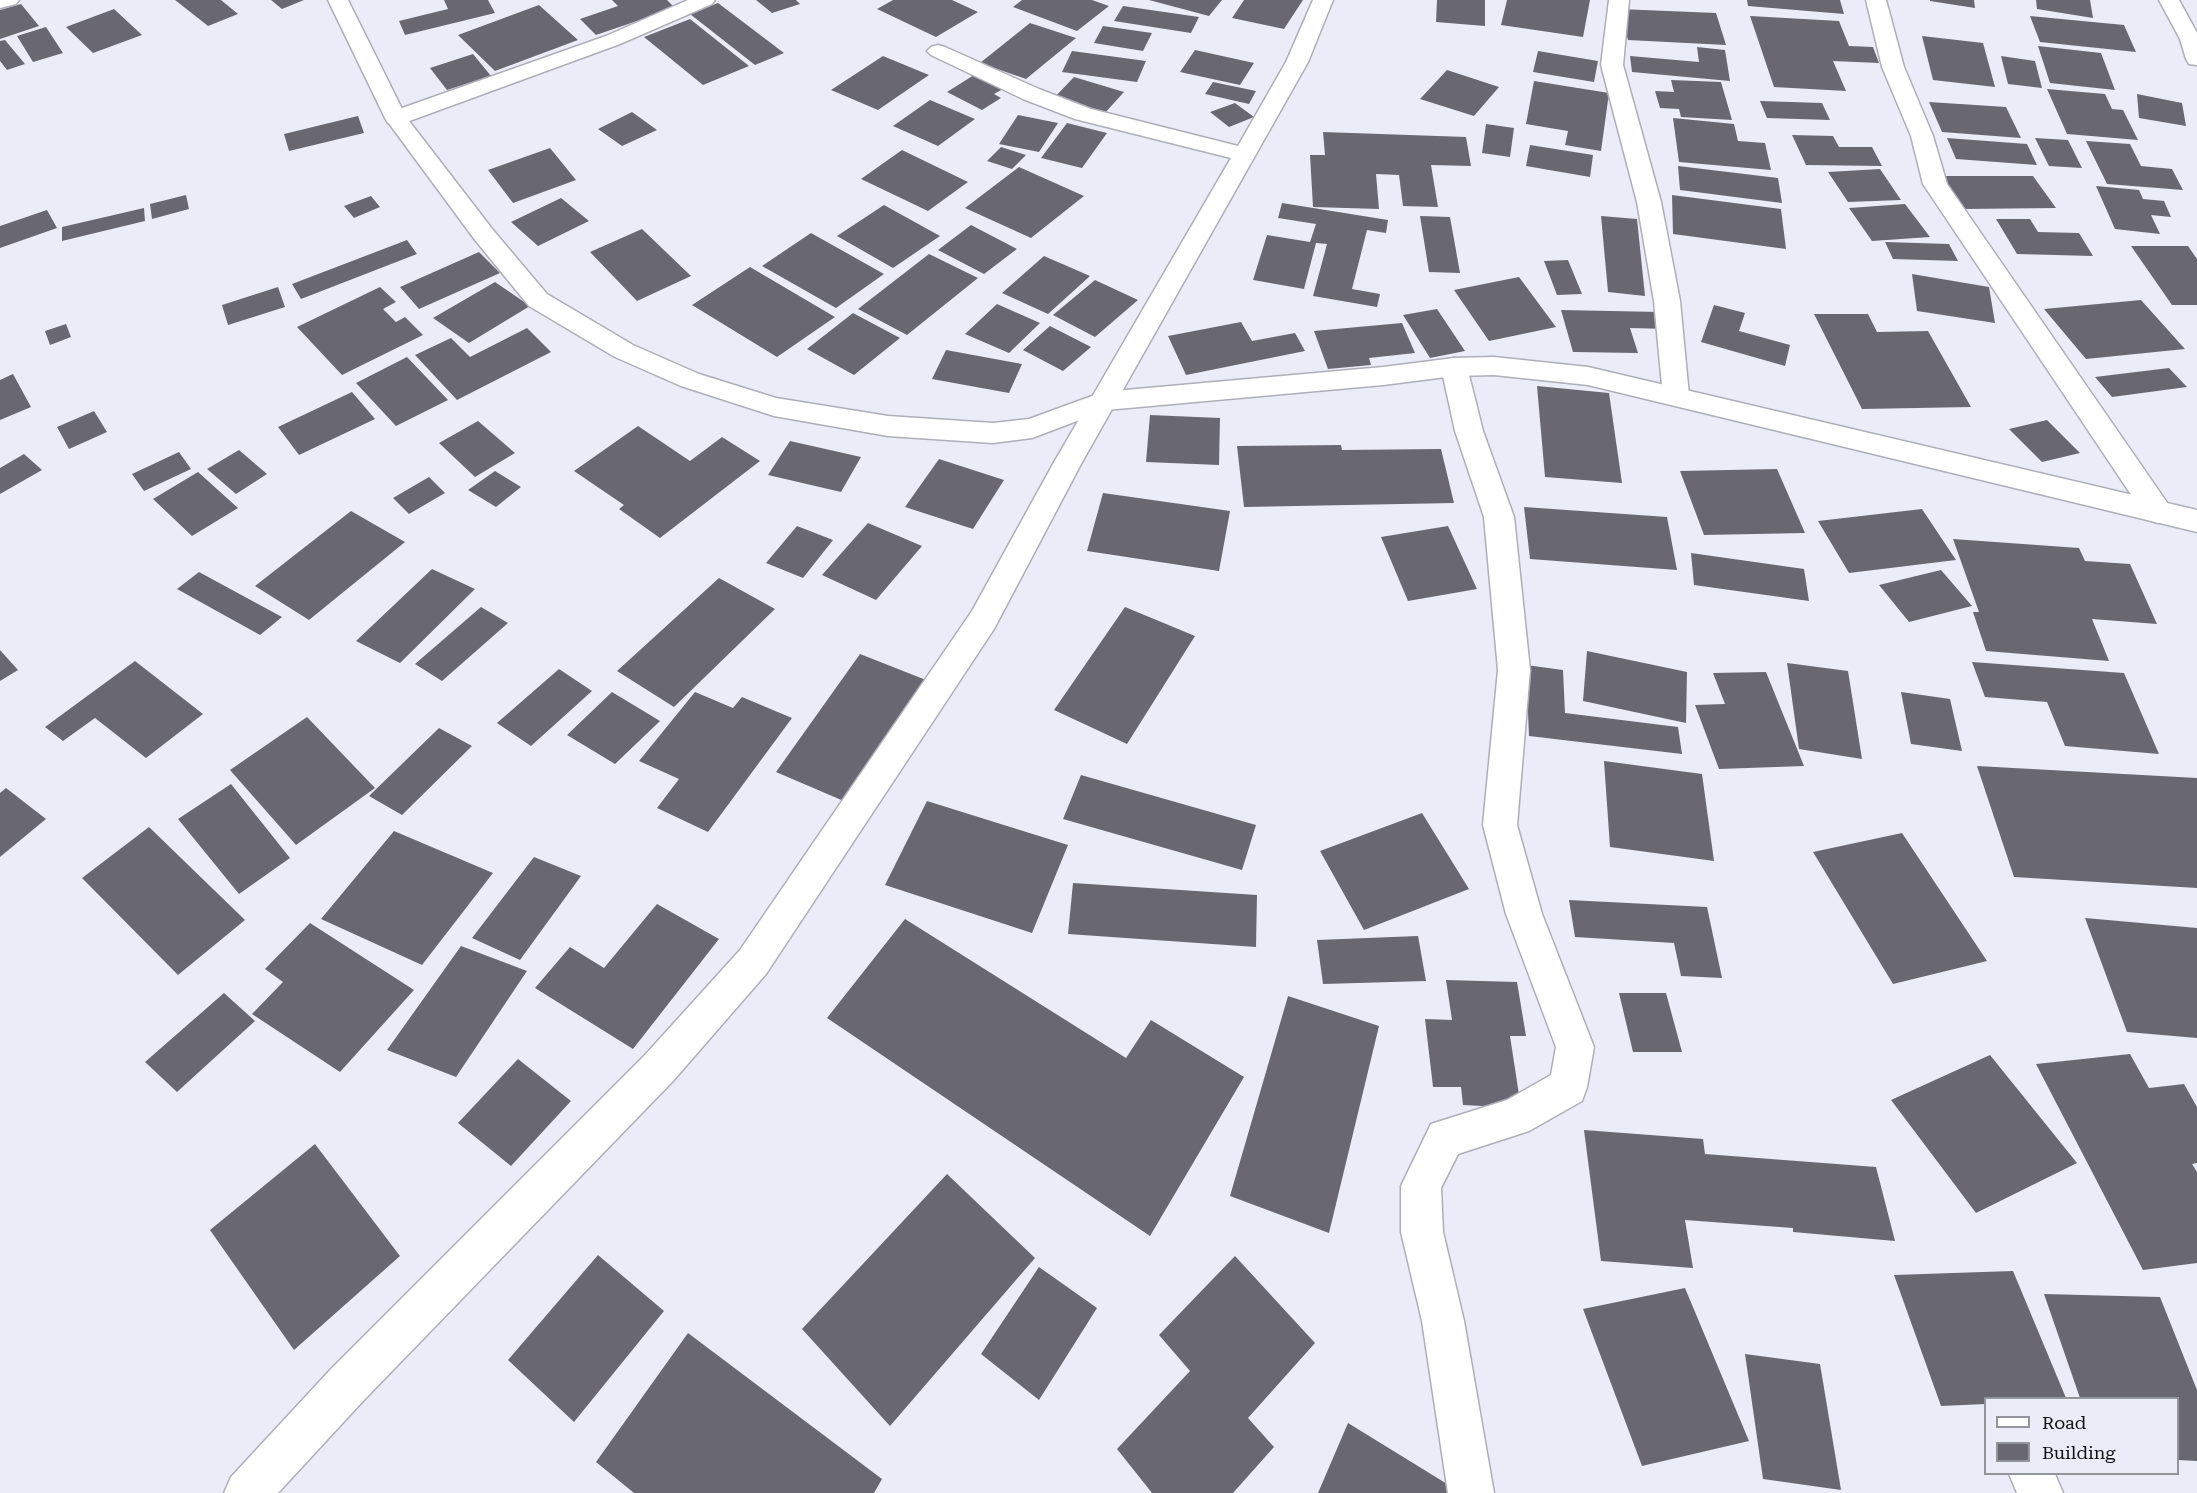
<!DOCTYPE html>
<style>
body{margin:0}
#map{position:relative;width:2197px;height:1493px;overflow:hidden;background:#ececf9;font-family:"Roboto Serif",serif}
canvas{display:block}
.legend{position:absolute;left:1984px;top:1397px;width:195px;height:78px;box-sizing:border-box;background:#ececf9;border:2px solid #94949d;margin:0;padding:8px 10px;list-style:none;font-size:18px;color:#101014}
.legend li{display:flex;align-items:center;gap:12px;height:30px}
.legend b{width:30px;border:2px solid #94949d}
</style>
<div id="map">
<canvas width="2197" height="1493"></canvas>
<ul class="legend">
<li><b style="height:8px;background:#fff"></b>Road</li>
<li><b style="height:16px;background:#696772"></b>Building</li>
</ul>
</div>
<script>
const context = document.querySelector('canvas').getContext('2d');
context.lineJoin = 'round';
function fill(path, color) { context.fillStyle = color; context.fill(path, 'evenodd'); }
const toPath = rows => new Path2D(rows.map(r => 'M' + r).join(''));
function strokePath(path, color, width, dash) { context.strokeStyle = color; context.lineWidth = width; context.lineCap = dash ? 'butt' : 'round'; context.setLineDash(dash || []); context.stroke(path); }
fill(toPath([
 [175,0,221,0,238,14,208,26],
 [271,0,304,0,282,9],
 [444,0,488,0,495,13,405,35,399,21,448,9],
 [612,0,667,0,675,8,596,35,580,19,618,6],
 [756,0,796,0,800,4,772,13],
 [893,0,952,0,978,12,936,37,877,9],
 [1022,0,1092,0,1109,6,1077,31,1013,7],
 [1149,0,1222,0,1209,16],
 [1244,0,1303,0,1284,29,1232,18],
 [1437,0,1485,0,1485,26,1436,22],
 [1507,0,1590,0,1583,37,1501,25],
 [1747,0,1840,0,1844,14,1748,6],
 [1930,0,1974,0,1975,8,1930,1],
 [2036,0,2090,0,2093,18,2037,9],
 [718,3,784,53,755,65,690,14],
 [21,4,39,26,0,39,0,10],
 [539,5,578,40,495,71,458,35],
 [1123,6,1199,17,1191,33,1114,21],
 [114,9,142,35,93,53,66,27],
 [1619,9,1716,13,1726,45,1628,40],
 [1750,16,1839,21,1849,46,1873,47,1879,63,1833,61,1846,91,1774,87],
 [2030,16,2124,25,2136,52,2040,42],
 [690,19,749,66,703,85,644,37],
 [1030,23,1076,38,1026,79,980,63],
 [1103,26,1152,33,1143,51,1094,43],
 [46,27,63,53,33,62,17,36],
 [1922,36,1983,43,1995,87,1933,80],
 [5,40,25,64,7,70,0,61,0,41],
 [2038,46,2101,53,2115,90,2050,83],
 [1697,47,1725,50,1730,81,1632,72,1630,56,1699,62],
 [1195,50,1254,63,1240,85,1180,72],
 [1072,51,1146,61,1137,82,1062,72],
 [1538,51,1598,61,1594,82,1533,72],
 [473,54,491,76,447,90,430,68],
 [883,56,929,75,878,110,831,90],
 [2001,56,2035,61,2042,88,2008,84],
 [1447,70,1499,87,1474,116,1420,99],
 [974,75,1003,89,994,94,1001,98,982,110,947,92],
 [1074,77,1124,92,1104,114,1053,99],
 [1671,80,1721,82,1732,120,1681,117,1679,109,1660,108,1655,91,1674,92],
 [1534,81,1609,93,1601,151,1565,145,1568,131,1526,124],
 [1213,82,1256,91,1249,104,1205,94],
 [2047,89,2105,94,2112,109,2123,110,2138,140,2067,134],
 [2137,94,2182,103,2186,126,2139,118],
 [930,100,975,119,938,146,893,126],
 [1760,101,1822,103,1830,120,1767,118],
 [1929,102,2006,107,2021,138,1942,132],
 [1235,103,1254,117,1229,127,1210,112],
 [632,112,657,130,622,146,598,129],
 [1018,115,1058,123,1039,152,999,144],
 [358,116,364,133,289,151,284,134],
 [1673,118,1734,124,1738,141,1765,143,1771,170,1679,162],
 [1067,123,1107,133,1082,168,1041,158],
 [1486,124,1514,128,1510,157,1482,153],
 [1323,132,1466,137,1471,166,1431,165,1438,207,1403,206,1399,175,1376,174,1379,209,1313,207,1310,155,1325,155],
 [1792,135,1833,136,1839,147,1872,147,1882,166,1806,165],
 [1947,138,2027,144,2037,165,1956,159],
 [2035,138,2068,140,2082,168,2049,166],
 [2086,141,2130,144,2141,166,2172,169,2183,190,2107,184],
 [1530,145,1593,155,1590,177,1526,166],
 [1001,147,1026,155,1012,169,987,161],
 [550,148,576,180,513,203,488,170],
 [902,150,968,182,928,211,861,179],
 [1678,166,1778,178,1782,203,1680,190],
 [1019,167,1084,196,1031,238,965,208],
 [1880,169,1901,200,1848,202,1828,172],
 [1943,176,2033,176,2056,208,1963,209],
 [2096,186,2139,190,2143,199,2164,201,2171,217,2151,215,2160,234,2115,229],
 [186,195,189,209,152,219,150,204],
 [1672,195,1781,209,1786,249,1673,234],
 [371,196,380,207,354,218,344,206],
 [561,198,589,221,538,246,511,222],
 [1282,203,1388,220,1386,233,1367,230,1352,289,1380,294,1377,307,1313,296,1327,244,1316,243,1304,289,1253,280,1267,235,1310,242,1316,224,1278,218],
 [1905,204,1930,237,1872,241,1849,208],
 [884,205,940,236,893,268,837,236],
 [144,208,145,221,62,241,62,227],
 [47,210,57,228,0,248,0,226],
 [1420,216,1450,217,1460,273,1429,272],
 [1601,216,1637,219,1645,296,1608,292],
 [1996,219,2030,219,2038,232,2079,233,2093,256,2017,254],
 [971,225,1017,249,984,274,938,250],
 [642,229,691,276,637,301,590,252],
 [811,233,884,274,836,308,762,266],
 [407,240,417,254,301,299,292,284],
 [1885,242,1949,244,1958,261,1893,259],
 [2131,246,2188,246,2197,259,2197,305,2172,305],
 [479,252,500,273,419,309,400,287],
 [929,254,978,278,907,335,858,309],
 [1044,256,1090,276,1048,314,1002,293],
 [1568,260,1582,294,1557,295,1544,261],
 [750,267,835,317,777,357,692,305],
 [1912,274,1989,287,1995,323,1917,311],
 [1519,277,1556,327,1489,341,1454,290],
 [1095,280,1138,300,1095,337,1053,315],
 [495,282,530,306,469,343,433,318],
 [278,287,285,307,228,325,222,305],
 [380,287,396,302,383,309,396,322,405,317,423,335,342,375,297,327],
 [2141,300,2185,349,2086,359,2044,309],
 [997,304,1040,323,1009,353,965,334],
 [1714,305,1745,313,1739,331,1790,345,1785,366,1701,342],
 [1437,309,1465,351,1430,358,1403,315],
 [1561,310,1661,312,1667,329,1630,328,1638,353,1573,352],
 [853,313,900,338,854,375,807,349],
 [1814,314,1868,314,1877,332,1928,331,1971,407,1862,409],
 [1241,322,1252,341,1295,333,1305,351,1186,375,1168,336],
 [1402,323,1415,353,1369,358,1371,365,1328,369,1314,331],
 [66,324,71,337,50,345,45,331],
 [1050,326,1091,347,1063,371,1023,350],
 [527,328,551,352,457,400,415,355,451,338,470,357],
 [946,350,1022,364,1009,393,932,379],
 [407,357,448,400,396,426,356,383],
 [2169,368,2187,387,2112,397,2095,377],
 [13,374,31,407,0,420,0,380],
 [1537,386,1609,393,1622,483,1545,477],
 [352,392,375,419,299,455,278,427],
 [94,411,107,432,69,449,57,427],
 [1150,415,1220,418,1219,465,1146,462],
 [2047,420,2080,453,2042,462,2009,429],
 [478,421,515,453,475,477,439,443],
 [638,426,690,461,722,437,760,461,660,538,619,509,624,505,574,471],
 [790,441,861,457,841,492,768,475],
 [1341,445,1342,450,1441,449,1454,503,1244,507,1237,446],
 [239,450,267,474,236,494,207,469],
 [179,452,191,469,144,491,132,474],
 [24,454,42,470,0,494,0,468],
 [939,459,1004,480,973,529,905,507],
 [1777,469,1805,533,1704,535,1680,471],
 [495,471,521,487,496,507,468,490],
 [198,472,238,508,192,536,153,499],
 [429,477,445,493,409,514,393,498],
 [1103,493,1230,511,1219,571,1087,551],
 [1524,507,1667,517,1677,570,1530,559],
 [1922,509,1956,560,1849,573,1818,521],
 [351,511,405,542,309,620,255,586],
 [868,523,922,546,876,600,822,575],
 [797,526,833,540,803,578,766,563],
 [1448,526,1477,589,1408,601,1381,537],
 [1953,539,2079,548,2085,561,2130,564,2157,624,2092,619,2109,661,1986,651,1973,612,1979,612],
 [1691,553,1804,569,1809,601,1694,585],
 [432,569,475,589,400,663,356,641],
 [1941,570,1972,606,1909,622,1879,585],
 [199,572,282,617,260,635,177,589],
 [719,578,775,609,674,707,617,671],
 [481,607,508,623,442,681,415,664],
 [1125,607,1195,636,1127,744,1054,710],
 [0,650,18,670,0,681],
 [1587,651,1687,672,1686,723,1583,701],
 [860,654,926,680,846,802,776,772],
 [135,661,203,714,146,758,95,718,63,741,45,727],
 [1972,662,2124,673,2159,754,2065,746,2047,702,1985,697],
 [1787,663,1848,671,1862,759,1799,749],
 [1526,665,1563,670,1565,713,1678,727,1682,754,1529,736],
 [559,669,592,691,531,746,497,723],
 [1766,672,1804,766,1719,769,1695,705,1725,704,1713,673],
 [612,692,660,721,615,764,567,735],
 [695,692,733,708,742,697,792,718,708,832,657,808,679,779,639,761],
 [1901,692,1950,699,1962,751,1911,744],
 [307,717,375,788,296,845,230,770],
 [439,728,472,746,402,815,369,796],
 [1604,761,1702,774,1714,861,1610,847],
 [1977,766,2197,778,2197,888,2014,877],
 [1081,775,1256,825,1242,870,1063,819],
 [231,784,290,858,239,894,178,819],
 [6,788,46,819,0,857,0,793],
 [927,801,1068,845,1032,933,885,885],
 [1422,813,1469,889,1364,930,1320,851],
 [149,827,245,920,178,975,82,878],
 [394,831,493,873,422,965,321,919],
 [1902,833,1987,961,1893,984,1813,852],
 [534,857,581,876,520,960,472,938],
 [1073,883,1257,895,1256,947,1068,934],
 [1569,900,1707,907,1722,978,1681,976,1674,943,1575,937],
 [657,904,719,939,633,1049,535,988,570,947,604,968],
 [2085,918,2197,928,2197,1038,2127,1032],
 [905,919,1126,1058,1151,1020,1244,1077,1150,1236,827,1018],
 [310,923,414,990,340,1072,252,1014,283,982,265,969],
 [1418,936,1426,981,1323,984,1317,940],
 [461,946,527,971,456,1077,387,1050],
 [1446,980,1517,982,1526,1036,1510,1036,1521,1108,1463,1105,1461,1087,1433,1087,1425,1019,1452,1020],
 [224,993,255,1021,177,1092,145,1062],
 [1619,993,1666,993,1682,1052,1633,1052],
 [1288,996,1379,1026,1329,1233,1230,1196],
 [2130,1054,2149,1088,2184,1084,2197,1107,2197,1163,2192,1164,2197,1172,2197,1263,2143,1270,2036,1064],
 [1990,1055,2077,1163,1976,1213,1891,1100],
 [518,1059,571,1101,511,1166,458,1123],
 [1584,1130,1703,1139,1705,1154,1876,1167,1895,1241,1793,1232,1793,1228,1685,1220,1693,1268,1601,1261],
 [315,1144,400,1256,294,1350,210,1230],
 [947,1174,1035,1258,890,1426,802,1329],
 [598,1255,664,1311,574,1422,508,1360],
 [1235,1256,1315,1343,1248,1418,1274,1447,1233,1493,1152,1493,1117,1449,1190,1371,1159,1335],
 [1039,1267,1097,1308,1039,1400,981,1354],
 [2013,1271,2066,1398,1986,1398,1986,1404,1941,1406,1894,1275],
 [1685,1288,1749,1441,1642,1466,1583,1309],
 [2044,1294,2160,1297,2197,1390,2197,1461,2178,1460,2178,1398,2080,1398],
 [688,1333,882,1479,874,1493,634,1493,596,1462],
 [1745,1354,1820,1364,1841,1490,1763,1479],
 [1348,1423,1452,1487,1450,1493,1318,1493]
]), '#696772');
const minor = toPath([
 [0,0,19,0,16,4,0,8,0,0],
 [688,0,715,0,712,4,620,44,404,123,396,125,388,123,385,118,388,113,606,36,688,0],
 [1313,0,1333,0,1308,62,1081,464,994,629,766,974,673,1081,363,1401,278,1493,224,1493,231,1477,331,1369,645,1055,740,950,972,611,1053,464,1231,158,1075,119,1023,99,931,55,927,51,931,47,938,45,945,47,1039,89,1091,109,1238,146,1286,62,1313,0],
 [1609,0,1629,0,1623,65,1661,202,1680,301,1689,396,1686,403,1676,405,1666,403,1663,396,1654,301,1637,202,1601,65,1609,0],
 [1866,0,1886,0,1904,67,1933,136,1947,184,2168,504,2172,512,2168,520,2158,523,2148,520,1923,184,1911,136,1882,67,1866,0],
 [2159,0,2179,0,2197,33,2197,65,2189,64,2186,59,2180,39,2159,0],
 [1454,358,1463,361,1467,367,1483,431,1514,517,1530,670,1517,825,1542,914,1594,1047,1587,1087,1582,1101,1529,1131,1458,1154,1441,1188,1443,1232,1464,1321,1494,1493,1448,1493,1422,1321,1401,1232,1401,1186,1431,1124,1507,1100,1551,1075,1556,1047,1506,914,1483,825,1498,670,1484,517,1455,431,1441,367,1445,361,1454,358],
 [2009,1474,2055,1474,2063,1493,2017,1493,2009,1474]
]);
const tertiary = toPath([
 [328,0,348,0,406,117,493,230,547,294,633,345,699,374,776,398,888,416,993,423,1029,419,1103,392,1383,367,1454,358,1494,357,1588,367,2197,510,2197,532,1588,385,1494,375,1454,376,1383,385,1106,410,1032,438,993,443,888,436,774,416,681,386,615,357,529,306,475,240,385,118,328,0]
]);
strokePath(minor, '#aeaeba', 3);
strokePath(tertiary, '#aeaeba', 3);
fill(minor, '#fff');
fill(tertiary, '#fff');
</script>
